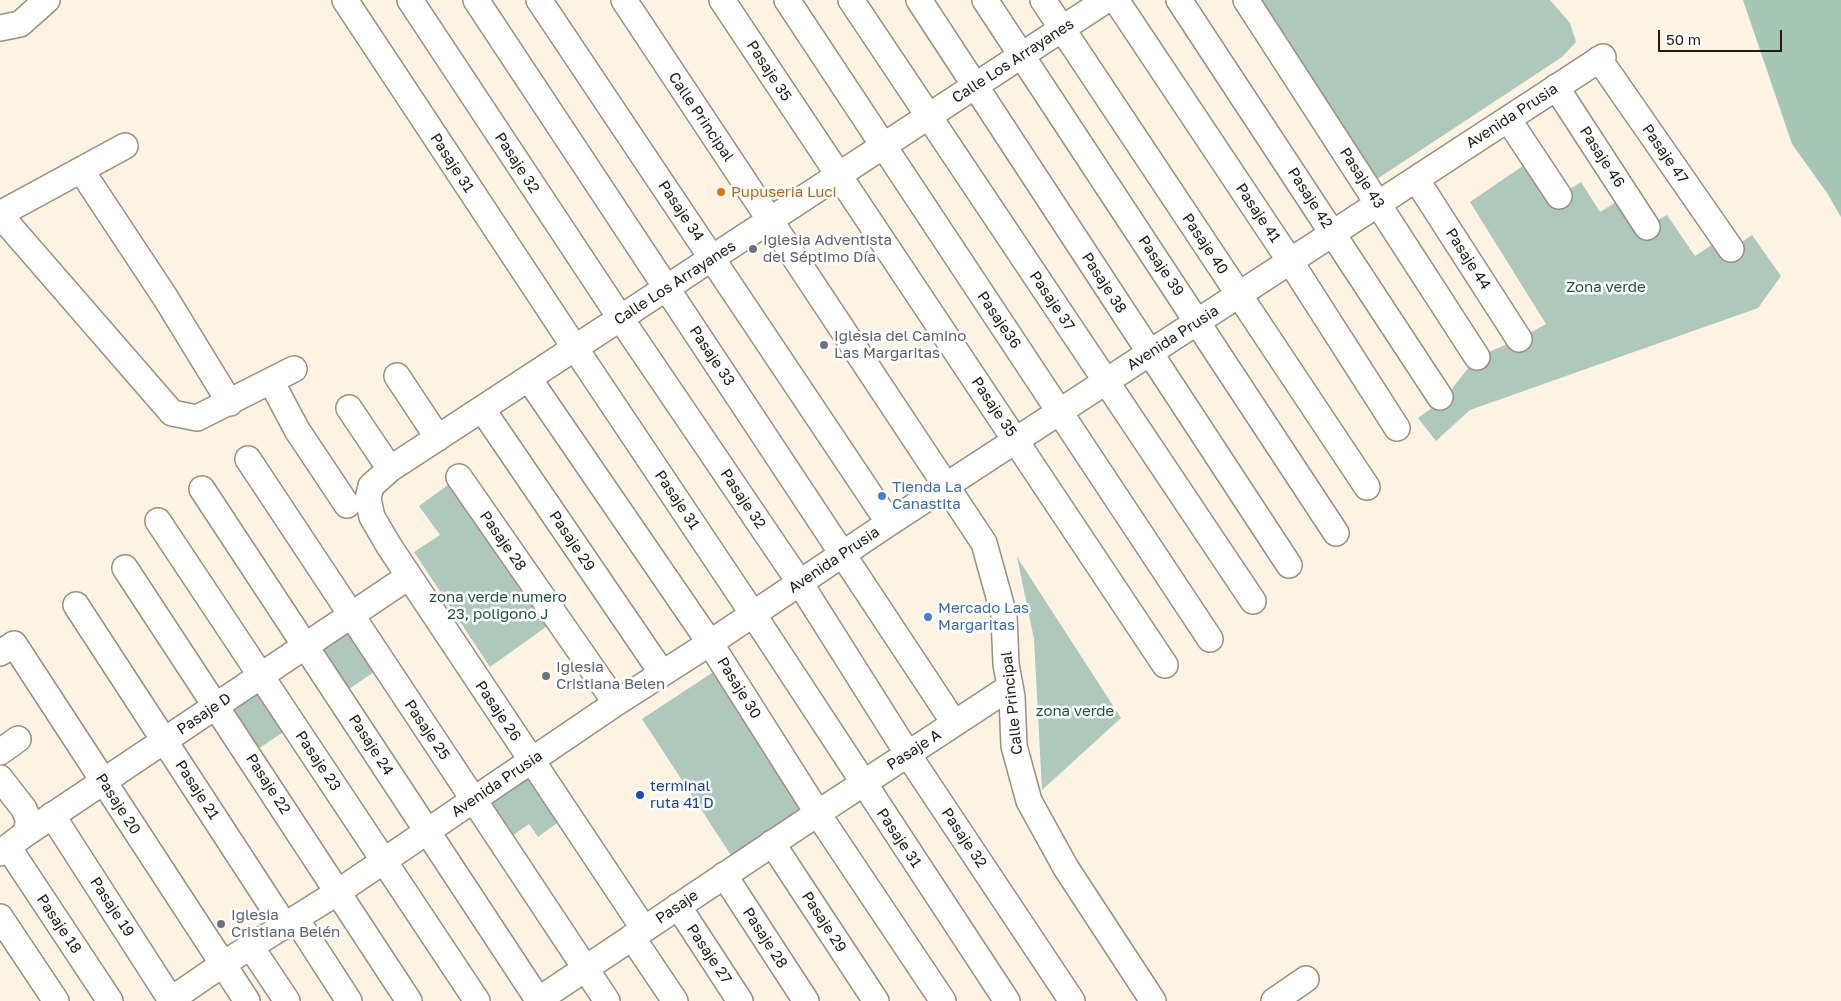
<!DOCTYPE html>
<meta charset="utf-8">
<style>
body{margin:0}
#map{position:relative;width:1841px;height:1001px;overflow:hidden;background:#fdf3e3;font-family:"Golos Text",sans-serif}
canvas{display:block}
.scale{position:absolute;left:1658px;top:30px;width:124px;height:22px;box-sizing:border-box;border:2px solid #1f1b14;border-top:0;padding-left:6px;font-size:15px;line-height:18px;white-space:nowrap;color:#1f1b14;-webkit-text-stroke:4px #fff;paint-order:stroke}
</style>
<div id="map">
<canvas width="1841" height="1001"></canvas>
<div class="scale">50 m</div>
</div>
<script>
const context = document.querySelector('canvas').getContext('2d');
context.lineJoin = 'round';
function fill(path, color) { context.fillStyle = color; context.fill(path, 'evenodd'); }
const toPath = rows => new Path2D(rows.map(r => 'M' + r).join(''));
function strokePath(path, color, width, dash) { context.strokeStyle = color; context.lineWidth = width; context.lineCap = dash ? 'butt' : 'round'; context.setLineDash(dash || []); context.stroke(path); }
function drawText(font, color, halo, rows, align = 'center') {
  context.font = font + ' "Golos Text",sans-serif'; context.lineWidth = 5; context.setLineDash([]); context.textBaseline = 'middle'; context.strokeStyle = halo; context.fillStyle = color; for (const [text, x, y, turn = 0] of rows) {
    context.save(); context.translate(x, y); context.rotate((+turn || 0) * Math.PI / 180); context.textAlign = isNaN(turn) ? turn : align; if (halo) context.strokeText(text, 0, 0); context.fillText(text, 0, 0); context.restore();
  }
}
fill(toPath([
 [1251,0,1550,0,1570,23,1576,42,1562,57,1371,183],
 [1533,159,1559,196,1581,182,1600,212,1624,197,1644,228,1667,215,1695,256,1719,240,1727,252,1752,235,1781,276,1758,308,1470,410,1436,441,1418,418,1443,400,1477,357,1519,339,1546,324,1470,202],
 [459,477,557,619,490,667,414,552,440,535,419,506],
 [1017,557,1121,718,1042,790,1034,639],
 [357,623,384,665,339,696,311,653],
 [724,665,818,813,792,826,782,822,772,828,774,838,738,866,642,719],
 [267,685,294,725,249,755,222,714],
 [529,775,560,821,538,837,529,824,502,843,479,807]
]), '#aec8bb');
fill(toPath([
 [1743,0,1841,0,1841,217,1827,193,1792,144]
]), '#a6c7b6');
const minor = toPath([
 [345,0,575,348,753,614,1007,1001],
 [410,0,621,319,800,583,911,759,1072,1001],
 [476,0,947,712],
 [539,0,889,523],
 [624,0,984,543,1004,615,1006,664,1012,697,1014,746,1029,801,1066,868,1153,1001],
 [722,0,1165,665],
 [787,0,1210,639],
 [851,0,1253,601],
 [919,0,1289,565],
 [985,0,1336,533],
 [1043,0,1367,487],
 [1116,0,1290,261,1397,428],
 [1179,0,1440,397],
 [1246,0,1477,357],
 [0,28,20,24,47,0],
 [1599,59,1731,249],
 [1556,87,1647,227],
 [1508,119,1559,196],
 [81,170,165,297,230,403],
 [1416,179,1519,339],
 [0,214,125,146],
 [0,215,172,413,197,418,294,369],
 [397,376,438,438],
 [529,379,710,643,824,823,943,1001],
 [271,381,297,430,347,505],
 [349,408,390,469],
 [482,409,662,673],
 [248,459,607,1001],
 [459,477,616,703],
 [202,489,539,1001],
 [158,521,477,1001],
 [125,568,409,1001],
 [76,605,285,926],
 [0,653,14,644,247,1001],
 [0,752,18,739],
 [0,778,24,809,29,821,25,834],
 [52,815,171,1000],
 [772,843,876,1001],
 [8,847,110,1001],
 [0,853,25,834,408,577],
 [724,875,806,1001],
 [678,906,740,1001],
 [0,917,56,1001],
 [296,919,349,1001],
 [644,929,389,546,372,517,368,499,371,486,390,469,1106,0],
 [632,937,675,1001],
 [251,947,287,1001],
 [169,1001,223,964,338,892,616,703,710,643,889,523,1603,57],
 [537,1001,818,813,1010,687],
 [1274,1001,1306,979]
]);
strokePath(minor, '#9a8f7d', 28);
strokePath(minor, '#fff', 25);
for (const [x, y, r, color] of [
 [721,192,5,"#e8710a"],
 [753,249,5,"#6b7280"],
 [824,345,5,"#6b7280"],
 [882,496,5,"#3f7fe0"],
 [928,617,5,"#3f7fe0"],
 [546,676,5,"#6b7280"],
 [640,795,5,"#1a4fb4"],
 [221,924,5,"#6b7280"]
]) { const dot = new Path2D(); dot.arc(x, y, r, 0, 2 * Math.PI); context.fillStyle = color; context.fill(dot); strokePath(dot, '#fff', 2); }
drawText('15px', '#1f1b14', '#fff', [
 ["Calle Los Arrayanes",1013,61,-33],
 ["Pasaje 35",769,71,57],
 ["Avenida Prusia",1512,116,-33],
 ["Calle Principal",701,117,56],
 ["Pasaje 47",1665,154,55],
 ["Pasaje 46",1602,157,57],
 ["Pasaje 31",452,163,57],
 ["Pasaje 32",517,163,57],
 ["Pasaje 43",1362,178,57],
 ["Pasaje 42",1310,198,57],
 ["Pasaje 34",681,211,56],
 ["Pasaje 41",1258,213,56],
 ["Pasaje 40",1205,244,56],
 ["Pasaje 44",1468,259,57],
 ["Pasaje 39",1161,266,56],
 ["Calle Los Arrayanes",675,283,-33],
 ["Pasaje 38",1104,283,57],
 ["Pasaje 37",1052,301,56],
 ["Pasaje36",999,320,56],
 ["Avenida Prusia",1173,338,-33],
 ["Pasaje 33",712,356,56],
 ["Pasaje 35",994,407,56],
 ["Pasaje 32",743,499,56],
 ["Pasaje 31",677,500,56],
 ["Pasaje 28",503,541,55],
 ["Pasaje 29",572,541,56],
 ["Avenida Prusia",834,560,-34],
 ["Pasaje 30",739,688,58],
 ["Calle Principal",1012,703,-96],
 ["Pasaje 26",498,711,56],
 ["Pasaje D",204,714,-34],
 ["Pasaje 25",427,730,56],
 ["Pasaje 24",371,745,57],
 ["Pasaje A",914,750,-33],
 ["Pasaje 23",318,761,56],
 ["Pasaje 22",268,784,57],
 ["Avenida Prusia",497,784,-34],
 ["Pasaje 21",197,790,57],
 ["Pasaje 20",118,804,57],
 ["Pasaje 31",899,838,56],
 ["Pasaje 32",964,838,56],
 ["Pasaje 19",112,907,57],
 ["Pasaje",677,907,-34],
 ["Pasaje 29",824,922,57],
 ["Pasaje 18",59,924,56],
 ["Pasaje 28",765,938,57],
 ["Pasaje 27",709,954,56]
]);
drawText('15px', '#c56008', '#fff', [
 ["Pupuseria Luci",731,192]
], 'left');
drawText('15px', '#5b616d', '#fff', [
 ["Iglesia Adventista",763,240],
 ["del Séptimo Día",763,257],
 ["Iglesia del Camino",834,336],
 ["Las Margaritas",834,353],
 ["Iglesia",556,667],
 ["Cristiana Belen",556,684],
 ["Iglesia",231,915],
 ["Cristiana Belén",231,932]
], 'left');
drawText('15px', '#19553e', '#fff', [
 ["Zona verde",1606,287],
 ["zona verde numero",498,597],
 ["23, poligono J",498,614],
 ["zona verde",1075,711]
]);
drawText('15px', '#366cbe', '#fff', [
 ["Tienda La",892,487],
 ["Canastita",892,504],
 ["Mercado Las",938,608],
 ["Margaritas",938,625]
], 'left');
drawText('15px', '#164399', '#fff', [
 ["terminal",650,786],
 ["ruta 41 D",650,803]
], 'left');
</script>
